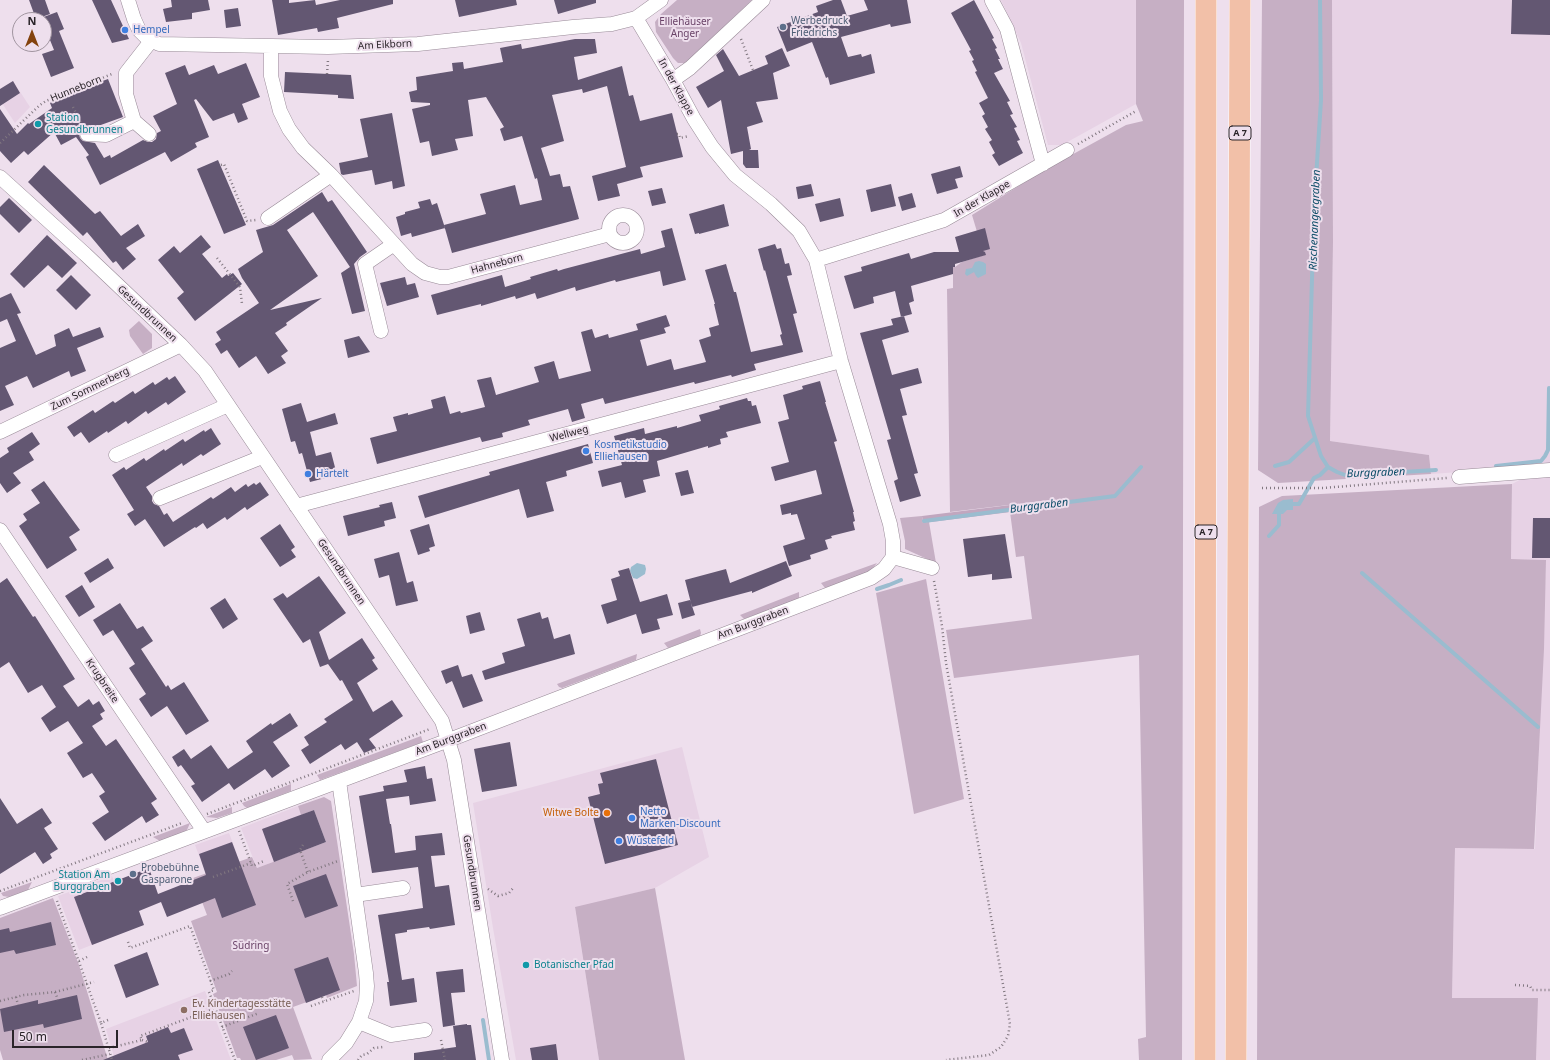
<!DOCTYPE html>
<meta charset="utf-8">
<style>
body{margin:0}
#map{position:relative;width:1550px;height:1060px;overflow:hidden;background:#eedfed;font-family:"Noto Sans",sans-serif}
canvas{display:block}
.north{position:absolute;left:12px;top:12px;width:40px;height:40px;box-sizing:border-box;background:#eedfed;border:1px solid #a0949f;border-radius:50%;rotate:0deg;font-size:11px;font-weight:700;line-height:16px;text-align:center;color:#2a2429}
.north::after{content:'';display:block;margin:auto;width:14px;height:18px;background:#83420d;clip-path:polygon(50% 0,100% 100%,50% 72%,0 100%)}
.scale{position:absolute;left:12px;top:1030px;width:106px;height:18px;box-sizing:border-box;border:2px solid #2a2429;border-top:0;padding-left:5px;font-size:12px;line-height:14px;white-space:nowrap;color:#2a2429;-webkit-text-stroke:3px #eedfed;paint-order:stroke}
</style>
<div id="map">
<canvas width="1550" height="1060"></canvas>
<div class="north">N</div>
<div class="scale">50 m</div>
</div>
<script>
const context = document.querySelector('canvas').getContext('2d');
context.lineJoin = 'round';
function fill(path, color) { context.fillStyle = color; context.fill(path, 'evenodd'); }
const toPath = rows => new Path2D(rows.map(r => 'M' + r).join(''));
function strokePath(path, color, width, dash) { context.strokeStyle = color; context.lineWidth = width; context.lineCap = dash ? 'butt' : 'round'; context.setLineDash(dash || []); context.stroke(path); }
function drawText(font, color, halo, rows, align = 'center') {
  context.font = font + ' "Noto Sans",sans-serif'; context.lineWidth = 4; context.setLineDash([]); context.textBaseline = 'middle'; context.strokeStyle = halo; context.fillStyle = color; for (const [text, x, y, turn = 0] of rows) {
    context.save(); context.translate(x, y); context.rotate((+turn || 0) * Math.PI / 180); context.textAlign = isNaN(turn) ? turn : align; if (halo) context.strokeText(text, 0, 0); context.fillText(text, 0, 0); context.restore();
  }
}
fill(toPath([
 [1001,0,1136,0,1136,104,1062,145,1048,145,1021,43],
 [1332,0,1550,0,1550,1060,1536,1060,1537,998,1452,998,1455,848,1535,849,1546,560,1511,559,1512,484,1546,466,1431,474,1429,455,1330,441,1333,242],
 [13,81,30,107,15,123,0,100,0,89],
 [682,747,709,857,655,888,575,908,599,1060,516,1060,493,928,473,803],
 [298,806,313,847,257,868,241,828],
 [229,833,237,854,203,866,195,845],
 [112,876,132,929,79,950,58,896],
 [205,991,231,1060,115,1060,106,1029]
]), '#e7d2e5');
fill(toPath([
 [677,0,752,0,686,63,678,63,673,58,656,32,655,22,661,14],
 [1136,0,1184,0,1182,1060,1139,1060,1138,1039,1146,1037,1139,655,954,678,946,630,1032,619,1024,556,1016,557,1010,512,1050,506,1050,500,950,512,947,289,953,288,953,267,955,267,962,262,984,255,972,215,1046,169,1126,125,1143,121,1136,104],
 [1262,0,1332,0,1333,242,1330,441,1429,455,1431,474,1278,483,1258,470],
 [139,321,152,334,152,348,143,354,130,336,129,330],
 [1512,484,1511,559,1546,560,1544,649,1534,849,1455,848,1452,998,1538,998,1536,1060,1257,1060,1259,507,1282,496],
 [922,516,923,523,929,522,936,563,905,549,905,541,900,518],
 [877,563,871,570,864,574,825,588,821,583],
 [926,579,964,799,914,814,876,593],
 [799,592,799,599,744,619,740,615],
 [700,629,701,633,700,636,668,648,664,643],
 [637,654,636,660,562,688,559,687,557,684],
 [421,736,423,742,320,780,317,775],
 [291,784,291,791,247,808,244,806,242,803],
 [324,797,331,801,354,954,357,986,327,998,326,995,293,1007,312,1059,294,1060,292,1055,276,1060,241,1060,240,1058,237,1058,213,994,217,992,191,921,207,915,193,878,252,857,257,868,326,842,314,810,301,815,298,806],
 [232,807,232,813,217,818,206,817],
 [190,823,187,830,184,832,160,841,153,837],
 [32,882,28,890,9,897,3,896,1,893],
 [655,888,685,1060,599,1060,575,907],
 [53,898,79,965,108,1060,3,1060,0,1050,0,918]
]), '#c6afc4');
fill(toPath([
 [1050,500,1050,507,923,523,922,516]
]), '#c1a7bf');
fill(toPath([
 [979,261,983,262,986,264,986,274,978,278,976,276,974,272,967,276,965,274,966,269,972,268,975,262],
 [1293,499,1293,510,1287,510,1283,514,1272,514,1278,503,1283,500],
 [637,563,645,565,646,569,645,574,637,579,633,578,630,571,631,567]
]), '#9abccf');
strokePath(toPath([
 [1320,0,1321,100,1314,210,1308,416,1321,456,1328,467,1337,472,1345,475,1354,475,1436,470],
 [1275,466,1289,462,1315,438],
 [1496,466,1541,461,1545,456,1548,450,1549,388],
 [1288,504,1299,504,1314,478,1320,475,1328,467],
 [924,521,1115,496,1141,467],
 [1269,536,1279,525,1279,511,1281,509],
 [1362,573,1538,727],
 [877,589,889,585,901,580],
 [483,1020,489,1060]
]), '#9abccf', 4);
fill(toPath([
 [29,0,45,0,50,14,36,19],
 [92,0,111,0,129,39,112,43],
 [171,0,208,0,210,10,192,13,192,19,166,22,163,9,172,7],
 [272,0,289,0,289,3,315,0,316,5,340,0,393,0,393,4,337,18,339,28,318,32,317,28,278,35],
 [455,0,516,0,517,5,459,17],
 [554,0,596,0,596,3,558,14],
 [833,0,841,0,847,16,868,10,864,0,907,0,911,23,891,27,890,24,841,37,848,57,861,54,862,57,871,54,875,73,830,85,828,77,826,78,812,42,787,52,777,27,818,12,816,6],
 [974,0,994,38,992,39,997,48,995,49,1000,59,998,59,1003,69,994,73,1010,101,1007,102,1013,114,1010,115,1017,127,1014,128,1020,140,1017,141,1023,153,999,166,992,155,995,153,989,142,992,140,985,129,988,127,982,116,985,114,979,103,988,98,975,72,977,71,972,61,974,60,969,51,971,50,951,13],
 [1512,0,1550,0,1550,35,1511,34],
 [238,8,241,26,226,28,224,10],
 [57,12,64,29,59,31,74,68,51,77,42,54,54,50,44,25,44,20,42,20,41,18],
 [575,39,595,39,597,53,574,57,578,80,622,66,629,96,633,95,640,121,672,113,683,157,640,167,643,177,617,184,620,196,598,201,592,176,626,167,607,86,583,93,582,89,552,95,564,141,541,148,550,176,560,174,563,187,570,186,579,219,452,253,444,225,486,214,480,194,515,185,520,205,542,200,537,178,535,179,522,136,504,141,500,129,504,127,486,97,468,100,473,136,455,139,458,150,432,156,429,141,420,143,412,109,430,105,430,103,411,102,409,92,417,90,416,77,453,71,452,63,463,62,464,69,503,62,500,48,521,44,522,49],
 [782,48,790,66,773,73,778,99,756,102,763,122,747,127,751,149,749,150,758,150,759,168,746,168,743,164,743,151,731,154,721,100,708,108,696,87,724,71,716,55,723,49,739,76,768,64,765,56],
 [246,63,260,97,242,104,248,119,238,123,234,113,213,121,196,99,194,100,209,137,195,143,197,147,171,162,165,152,100,185,86,157,89,155,76,137,61,145,54,132,28,155,24,151,11,163,0,151,0,109,17,134,28,123,29,124,52,108,50,103,64,95,108,79,123,117,98,126,84,126,80,130,79,134,80,138,83,141,95,143,104,158,110,155,111,158,143,140,148,142,152,142,156,139,157,133,161,131,153,116,177,104,165,73,185,65,189,75,214,65,218,74],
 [285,72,351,75,354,99,338,98,338,95,284,92],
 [13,81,20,93,0,106,0,89],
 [392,113,405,186,393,189,392,181,375,185,372,170,343,175,341,174,339,163,368,157,360,119],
 [218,160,246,225,224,234,197,169],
 [44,165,95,214,100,211,121,236,138,224,145,236,126,248,136,259,123,270,116,261,113,263,87,232,83,236,28,182],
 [960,166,963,177,955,179,958,188,937,194,931,174],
 [811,184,814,196,798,199,796,187],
 [891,184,896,206,871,212,866,190],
 [662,188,666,203,652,206,648,191],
 [322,192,328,202,332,200,367,252,360,257,354,264,365,311,352,314,341,273,350,267,313,212,287,230,318,276,270,310,322,298,286,323,287,325,275,333,288,351,281,356,286,363,268,374,256,356,239,368,227,350,221,354,215,344,221,340,216,332,259,303,242,278,238,269,263,252,256,230,273,225],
 [912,193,916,207,902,211,898,197],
 [9,198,32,220,19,233,0,214,0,207],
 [840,198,844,216,820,222,815,204],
 [430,199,432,205,437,203,445,228,412,237,411,233,401,236,396,217,405,214,405,212,420,208,418,202],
 [724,204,729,226,699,234,699,233,695,234,689,214],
 [672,228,686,280,663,286,660,271,616,282,615,280,576,291,575,287,537,299,535,293,516,299,515,296,481,306,481,304,437,315,431,295,502,275,505,287,531,279,530,277,557,269,558,271,564,269,640,249,641,254,665,247,661,231],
 [985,228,990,249,983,251,985,252,986,255,955,264,955,267,953,267,953,274,911,286,914,301,909,303,912,314,901,317,895,291,873,297,874,303,854,309,844,276,862,271,861,267,909,253,911,259,934,252,959,252,955,237],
 [47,235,77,263,62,278,48,265,24,288,10,274],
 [201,235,211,247,202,254,222,278,227,274,228,276,233,273,242,284,195,321,177,298,184,292,158,260,174,246,180,253],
 [775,244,777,249,781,248,785,264,789,263,792,275,787,276,797,313,793,314,803,352,754,364,756,370,732,377,731,375,695,384,694,382,605,404,603,398,581,404,585,418,572,422,568,409,528,420,530,425,502,433,503,437,482,442,480,437,377,464,370,438,397,431,393,417,408,413,408,415,433,408,431,400,445,396,450,414,460,411,461,413,485,407,477,380,491,377,496,395,539,382,534,367,554,361,559,379,591,371,581,332,592,329,595,338,608,334,609,338,638,330,636,324,666,315,670,326,664,328,666,333,640,340,647,366,671,359,674,370,706,362,699,340,711,336,709,328,719,325,714,304,715,304,705,270,726,264,734,292,736,292,751,352,783,345,780,335,782,334,765,270,764,271,758,249],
 [71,275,91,295,76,310,56,290],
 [405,277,407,285,415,283,419,297,387,306,380,283],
 [11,293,21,313,17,314,36,355,56,346,54,335,69,328,73,337,100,327,104,337,77,348,86,371,71,377,69,371,33,388,27,376,5,386,14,405,0,411,0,348,16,341,7,319,0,322,0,298],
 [904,316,909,332,882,340,892,375,918,368,922,383,900,389,907,415,902,416,918,473,914,474,921,496,900,502,894,481,898,479,887,440,891,439,860,333,893,325,891,319],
 [359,336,370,352,348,358,344,340],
 [175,376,186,392,168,405,166,402,148,414,146,411,128,424,126,421,108,433,107,431,89,443,81,432,74,437,67,427,93,410,95,413,113,401,115,403,133,391,135,394,153,382,155,385,167,377,169,380],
 [820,381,826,402,825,402,837,441,834,442,854,512,853,512,855,521,853,522,855,530,831,536,832,538,825,540,828,549,810,555,811,559,789,566,783,546,805,539,797,514,791,515,791,513,782,515,780,505,822,494,816,470,775,481,771,467,789,462,778,422,789,419,783,395,803,389,802,386],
 [747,398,748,401,751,401,752,406,756,405,761,423,726,432,728,437,720,439,721,444,708,448,708,446,657,461,660,476,643,480,646,492,625,498,621,482,602,487,598,471,622,465,614,436,644,428,645,434,677,426,677,428,701,421,699,415,720,409,719,406],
 [301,403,307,422,335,413,338,424,310,432,316,456,331,452,337,475,310,482,302,453,299,454,295,441,291,442,282,409],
 [211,428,221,444,203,456,201,454,183,466,182,463,146,487,152,496,152,501,154,504,159,506,164,515,167,513,173,522,211,497,213,499,231,487,235,492,246,484,248,487,254,483,256,485,260,482,269,495,247,510,245,507,227,520,225,517,207,529,203,523,196,528,195,527,164,547,145,519,135,526,127,514,134,510,112,475,124,467,126,470,144,458,146,461,164,449,165,451,183,439,185,442,204,430,205,432],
 [32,432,40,444,29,452,34,460,13,473,21,483,7,493,0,483,0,458,9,452,7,448],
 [588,444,593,463,566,471,567,476,546,482,554,511,527,518,519,489,425,518,418,496,490,475,489,472],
 [688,470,694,493,681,496,675,473],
 [44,481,80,530,69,537,77,550,47,569,19,526,27,520,23,514,40,503,31,490],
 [392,502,396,518,384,521,385,526,348,536,343,516,380,507,379,505],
 [1533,518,1550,518,1550,558,1532,558],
 [280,524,295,547,291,550,296,557,280,567,260,538],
 [429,524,435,546,429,548,430,551,418,555,410,530],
 [1005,534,1012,578,992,580,992,574,968,577,963,539],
 [399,552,407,583,413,581,418,601,396,606,389,575,379,578,374,559],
 [108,558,114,568,90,583,84,573],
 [786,561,792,576,752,593,752,591,692,607,685,580,726,569,730,583],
 [629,568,640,602,667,594,673,615,657,619,660,629,642,634,636,614,607,624,601,605,617,600,611,579,620,576,618,571],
 [319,576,346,613,319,632,329,660,362,638,375,658,372,660,378,669,357,683,373,712,392,700,403,716,369,739,376,748,364,753,357,742,345,750,341,744,310,764,301,750,309,745,304,737,327,722,324,719,353,700,342,680,340,681,328,664,320,667,310,639,303,643,273,599,283,593,287,598],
 [7,578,33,617,35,616,75,679,63,686,78,707,89,699,93,705,99,701,105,711,100,714,103,719,92,726,106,746,116,739,157,799,151,803,159,815,146,823,142,816,105,841,92,823,109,812,99,796,105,792,92,773,83,778,67,753,83,743,68,721,50,732,41,718,56,707,42,685,28,693,9,662,0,668,0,583],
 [82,585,95,607,79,617,65,596],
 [225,598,238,619,223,629,210,608],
 [690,600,695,615,682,619,678,603],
 [120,603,137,629,143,626,153,641,141,649,166,687,168,685,171,690,184,682,209,721,186,735,167,706,151,717,139,699,146,694,129,668,135,664,113,630,103,636,93,620],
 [480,612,485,630,470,634,466,616],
 [540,612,542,619,548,617,554,639,570,634,575,654,485,680,482,671,505,663,502,653,525,646,517,619],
 [458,665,462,677,472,674,483,701,463,708,452,681,446,684,441,671],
 [290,713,298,726,273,742,290,766,272,778,265,769,234,790,229,783,202,802,191,786,195,784,181,765,178,767,172,757,184,749,191,759,211,745,228,769,253,752,246,741,271,723,272,725],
 [510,742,517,786,482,792,474,749],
 [656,759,678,845,605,864,588,797,600,794,598,784,603,783,600,773],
 [425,766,427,779,432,778,436,801,410,805,409,796,386,799,390,824,391,824,395,853,416,850,415,836,442,833,445,855,431,856,435,887,449,885,455,925,430,929,429,927,407,930,407,932,395,934,402,980,414,978,417,1002,390,1006,387,982,389,982,378,915,423,908,418,867,372,873,359,796,384,791,383,786,407,782,404,770],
 [0,798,17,824,42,808,52,823,44,828,58,849,50,854,52,858,43,864,35,852,0,874],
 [314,810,326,842,274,862,262,829],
 [232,842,256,905,222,918,215,898,167,917,161,902,139,911,144,925,92,945,74,897,149,868,158,894,206,875,199,854],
 [326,874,338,906,305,918,293,886],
 [51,922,56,945,16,954,14,950,0,953,0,930,9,928,10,932],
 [147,952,159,985,126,998,114,965],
 [328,957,340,990,306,1003,294,969],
 [463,969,465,992,451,993,455,1025,443,1027,436,972],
 [77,995,82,1019,44,1028,43,1024,4,1032,0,1009,38,1000,38,1004],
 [276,1015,289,1048,256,1060,243,1027],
 [467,1024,467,1025,471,1025,476,1060,414,1060,414,1053,456,1047,453,1026],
 [168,1027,171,1033,184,1028,193,1050,178,1055,180,1060,103,1060,148,1042,146,1036],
 [556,1044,558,1060,532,1060,530,1048]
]), '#635772');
const minor = toPath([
 [128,0,134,19,139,30,148,39,159,44,328,47,418,44,573,27,612,24,636,18,661,0],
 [992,1,1007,29,1043,164],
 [636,18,673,80,694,119,712,147,735,175,771,204,799,231,816,260,841,361,890,524,893,541,893,557],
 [271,46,271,76,280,111,289,129,303,148,331,175,412,264,425,273,440,277,448,277,610,234],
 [673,80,690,68,763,0],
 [134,121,126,94,126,73,151,41],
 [87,134,106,135,134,121,149,134],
 [0,177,85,254,181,345,205,371,442,721,454,760,502,1060],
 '609 229a14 14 0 1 1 28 0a14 14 0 1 1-28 0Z',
 [268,218,331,175],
 [816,260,944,220,1067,150],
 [381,331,365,264,394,244],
 [0,432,181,345],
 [116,455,228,405],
 [1459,477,1550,470],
 [160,498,262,457],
 [296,506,841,361],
 [0,530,204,831],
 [893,557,932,568],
 [355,895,403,888],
 [0,908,449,740,871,578,884,569,893,557],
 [359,1022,391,1035,425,1030],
 [329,1060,346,1043,359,1022,366,1001,367,986,366,973,339,781]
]);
const highway = toPath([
 [1205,1060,1206,0],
 [1236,1060,1240,0]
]);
strokePath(minor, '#988a97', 15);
strokePath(highway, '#fff', 22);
strokePath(toPath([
 [741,39,753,70],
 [327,74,328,60],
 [73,107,81,123],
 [677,134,679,134,680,138,689,136],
 [0,143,40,105,46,101,112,74],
 [1078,144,1136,111],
 [221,165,224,164,247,221,256,220],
 [217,258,240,287,242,304],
 [1262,488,1323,488,1447,478],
 [934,581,942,626,946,663,1010,1024,1008,1036,1001,1047,989,1055,946,1060],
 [207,814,430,729],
 [239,831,252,866,264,861],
 [303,845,300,850,308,872],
 [213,877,251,863],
 [488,889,498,896,509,893,514,887],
 [0,891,182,823],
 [57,901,101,1023],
 [293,901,287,884,308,872,338,861],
 [128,942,130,948,190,926,214,990,209,992,235,1060],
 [79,961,87,957],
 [210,981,229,974,232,971],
 [1515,985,1530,986,1532,990,1550,990],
 [55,992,58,1000],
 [16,997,18,1005],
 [322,997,324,1001],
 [0,1001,24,995,55,992,94,982],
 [311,1006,354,991],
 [108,1020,101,1023,112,1060],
 [222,1027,259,1013],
 [142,1040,148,1042],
 [441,1040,445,1060],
 [109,1048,142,1040,140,1036,216,1008],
 [82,1060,110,1054],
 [358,1060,362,1055,367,1054,374,1048,383,1047]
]), '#827881', 2.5, [1, 3]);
strokePath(minor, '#fff', 14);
strokePath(highway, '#f2c0a8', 21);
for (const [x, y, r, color] of [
 [783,27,4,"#5c6f8a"],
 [125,30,4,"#3f7fe0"],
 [38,124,4,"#0f9aa8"],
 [586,451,4,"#3f7fe0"],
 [308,474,4,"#3f7fe0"],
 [607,813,4,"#e8710a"],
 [632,818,4,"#3f7fe0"],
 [619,841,4,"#3f7fe0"],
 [133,874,4,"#5c6f8a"],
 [118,881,4,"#0f9aa8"],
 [526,965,4,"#0f9aa8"],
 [184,1010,4,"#8d6e63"]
]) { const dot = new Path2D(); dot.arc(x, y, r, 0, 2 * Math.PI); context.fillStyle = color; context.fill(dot); strokePath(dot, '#eedfed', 1.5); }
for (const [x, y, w] of [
 [1240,133,22],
 [1206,532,22]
]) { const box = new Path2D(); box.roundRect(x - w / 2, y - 7, w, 14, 3); context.fillStyle = '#eedfed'; context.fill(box); strokePath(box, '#2a2429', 1); }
drawText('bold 9px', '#2a2429', null, [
 ["A 7",1240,133],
 ["A 7",1206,532]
]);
drawText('10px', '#4e5e75', '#eedfed', [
 ["Werbedruck",791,21],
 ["Friedrichs",791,33],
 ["Probebühne",141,868],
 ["Gasparone",141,880]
], 'left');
drawText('10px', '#6a4368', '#eedfed', [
 ["Elliehäuser",685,22],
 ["Anger",685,34],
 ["Südring",251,946]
]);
drawText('10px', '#366cbe', '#eedfed', [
 ["Hempel",133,30],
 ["Kosmetikstudio",594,445],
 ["Elliehausen",594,457],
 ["Härtelt",316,474],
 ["Netto",640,812],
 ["Marken-Discount",640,824],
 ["Wüstefeld",627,841]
], 'left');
drawText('10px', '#2a2429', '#eedfed', [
 ["Am Eikborn",385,45,-3],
 ["In der Klappe",676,87,61],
 ["Hunneborn",76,89,-22],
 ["In der Klappe",982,199,-30],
 ["Hahneborn",497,264,-15],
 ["Gesundbrunnen",147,314,43],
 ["Zum Sommerberg",90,389,-26],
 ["Wellweg",569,434,-15],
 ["Gesundbrunnen",341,572,56],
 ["Am Burggraben",753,623,-21],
 ["Krugbreite",102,681,56],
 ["Am Burggraben",451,739,-21],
 ["Gesundbrunnen",472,873,81]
]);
drawText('10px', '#0d838f', '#eedfed', [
 ["Station",46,118],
 ["Gesundbrunnen",46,130],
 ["Station Am",110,875,"right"],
 ["Burggraben",110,887,"right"],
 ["Botanischer Pfad",534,965]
], 'left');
drawText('10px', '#c56008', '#eedfed', [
 ["Witwe Bolte",599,813]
], 'right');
drawText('10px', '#785e54', '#eedfed', [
 ["Ev. Kindertagesstätte",192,1004],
 ["Elliehausen",192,1016]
], 'left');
drawText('italic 11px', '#0c4d68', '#eedfed', [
 ["Rischenangergraben",1315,220,-88],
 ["Burggraben",1376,473,-2],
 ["Burggraben",1039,506,-7]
]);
</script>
